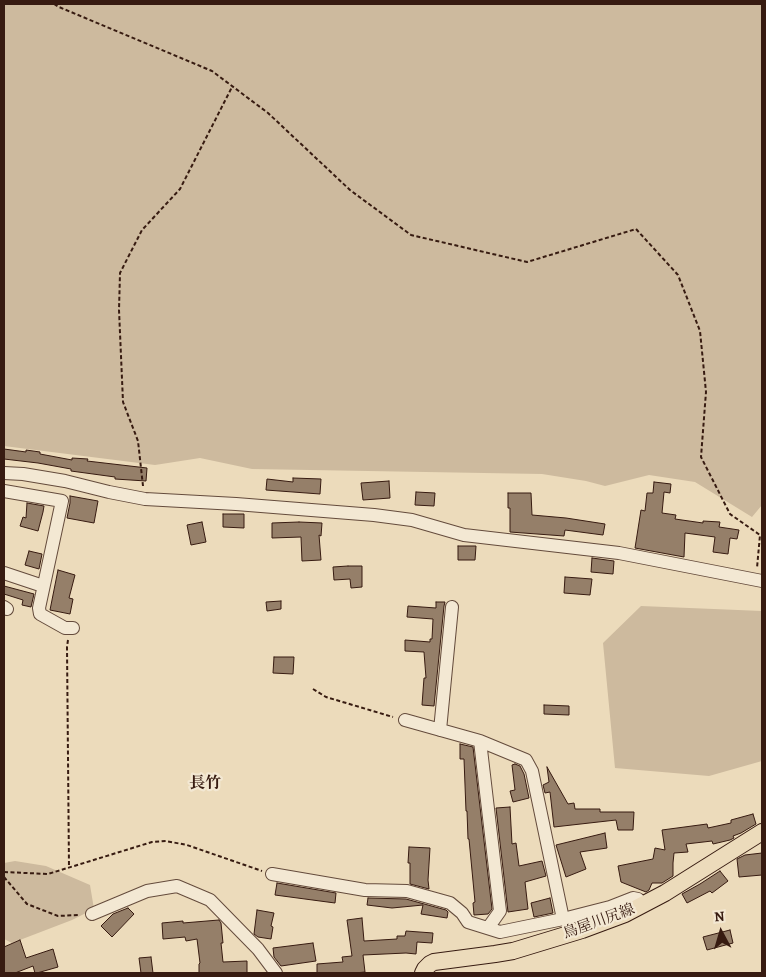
<!DOCTYPE html>
<meta charset="utf-8">
<style>
body{margin:0}
#map{position:relative;width:766px;height:977px;overflow:hidden;background:#ecdbbb;font-family:Alegreya,serif}
canvas{display:block}
.frame{position:absolute;inset:0;border:5px solid #371b11;pointer-events:none}
.north{position:absolute;left:696px;top:907px;width:50px;height:50px;-webkit-text-stroke:4px #f3e8d3;paint-order:stroke;rotate:354deg;font-size:14px;font-weight:700;line-height:20px;text-align:center;color:#371b11}
.north::after{content:'';display:block;margin:auto;width:18px;height:22px;background:#371b11;clip-path:polygon(50% 0,100% 100%,50% 72%,0 100%)}
</style>
<div id="map">
<canvas width="766" height="977"></canvas>
<div class="frame"></div>
<div class="north">N</div>
</div>
<script>
const context = document.querySelector('canvas').getContext('2d');
context.lineJoin = 'round';
function fill(path, color) { context.fillStyle = color; context.fill(path, 'evenodd'); }
const toPath = rows => new Path2D(rows.map(r => 'M' + r).join(''));
function strokePath(path, color, width, dash) { context.strokeStyle = color; context.lineWidth = width; context.lineCap = dash ? 'butt' : 'round'; context.setLineDash(dash || []); context.stroke(path); }
function drawText(font, color, halo, rows, align = 'center') {
  context.font = font + ' Alegreya,"Noto Serif JP",serif'; context.lineWidth = 4.5; context.setLineDash([]); context.textBaseline = 'middle'; context.strokeStyle = halo; context.fillStyle = color; for (const [text, x, y, turn = 0] of rows) {
    context.save(); context.translate(x, y); context.rotate((+turn || 0) * Math.PI / 180); context.textAlign = isNaN(turn) ? turn : align; if (halo) context.strokeText(text, 0, 0); context.fillText(text, 0, 0); context.restore();
  }
}
fill(toPath([
 [4,4,762,4,762,505,752,517,695,482,649,475,605,486,586,481,542,474,252,469,200,458,155,465,4,446],
 [641,606,762,611,762,761,709,776,615,768,603,643],
 [15,861,46,866,90,885,94,909,72,920,12,943,4,939,4,863]
]), '#cdba9e');
const building = toPath([
 [4,449,26,452,26,450,40,452,40,454,72,460,72,458,88,459,87,461,147,468,146,481,115,479,115,477,71,471,71,469,38,463,4,459,4,449],
 [293,478,321,479,320,494,266,490,267,479,293,482,293,478],
 [389,481,390,498,363,500,361,483,389,481],
 [654,482,671,484,670,493,664,492,662,513,676,515,675,519,703,523,703,521,720,522,719,527,739,530,737,539,730,538,728,554,713,552,715,537,685,533,684,557,635,548,641,510,645,511,647,493,653,493,654,482],
 [416,492,435,493,434,506,415,505,416,492],
 [508,493,531,493,532,515,566,518,605,524,603,535,565,530,564,536,510,532,510,508,508,508,508,493],
 [70,496,98,501,94,523,67,518,70,503,70,496],
 [27,503,44,506,43,512,38,531,20,526,23,517,26,518,27,503],
 [223,514,244,514,244,528,223,527,223,514],
 [202,522,206,542,191,545,187,525,202,522],
 [299,522,322,523,321,536,319,535,321,560,302,561,301,537,272,538,272,523,299,522],
 [458,546,476,546,475,560,458,560,458,546],
 [29,551,42,554,39,569,25,565,29,551],
 [592,558,614,561,613,574,591,572,592,558],
 [348,566,362,566,362,587,351,588,350,579,334,580,333,567,348,566],
 [58,570,75,575,69,598,73,599,70,614,50,610,58,570],
 [565,577,592,579,590,595,564,593,565,577],
 [4,586,34,594,31,607,22,605,23,600,4,594,4,586],
 [281,601,281,609,267,611,266,602,281,601],
 [436,602,445,602,444,606,434,706,422,705,424,678,426,678,424,652,405,651,405,640,430,642,430,639,432,639,433,619,407,617,408,606,436,608,436,602],
 [274,657,294,657,293,674,273,673,274,657],
 [544,705,569,706,569,715,544,714,544,705],
 [460,744,473,747,492,909,488,914,474,915,473,903,475,902,469,839,468,839,467,811,466,811,464,759,460,759,460,744],
 [515,764,520,766,524,774,529,798,513,802,510,791,515,790,512,765,515,764],
 [547,767,568,804,574,803,575,809,600,809,600,812,634,812,633,830,618,830,616,820,554,827,550,792,545,793,543,785,549,782,547,767],
 [510,807,512,844,516,843,519,866,542,861,546,876,525,882,528,909,508,912,496,808,510,807],
 [753,814,756,824,741,833,733,836,734,838,730,840,713,844,712,841,686,844,688,852,674,853,673,863,673,876,662,883,652,883,649,890,646,892,621,882,618,866,653,859,655,848,665,850,662,830,707,824,708,828,731,823,731,820,753,814],
 [605,833,607,848,580,852,586,869,566,877,556,845,605,833],
 [409,847,430,848,428,880,429,889,410,884,410,863,408,863,409,847],
 [762,853,762,875,739,877,737,859,745,855,762,853],
 [720,871,728,881,712,893,710,891,687,903,682,894,700,884,720,871],
 [277,883,336,893,335,903,275,895,277,883],
 [368,898,406,899,446,910,448,912,447,918,421,914,423,905,392,908,367,905,368,898],
 [550,898,553,913,534,917,531,903,550,898],
 [128,908,134,914,112,937,101,926,113,914,128,908],
 [257,910,274,913,271,926,273,927,271,939,258,937,254,934,257,910],
 [362,918,364,941,397,939,397,936,405,936,406,931,433,933,432,943,417,942,416,954,406,953,363,955,365,972,355,973,317,973,317,964,343,962,342,957,352,956,347,920,362,918],
 [219,920,221,923,223,943,221,943,223,962,247,961,247,973,199,973,199,964,200,963,197,939,186,941,185,937,163,939,162,923,183,921,183,923,219,920],
 [730,930,733,943,707,950,703,937,730,930],
 [20,940,26,958,53,949,58,967,37,973,35,973,33,966,15,973,4,973,4,947,20,940],
 [313,943,316,961,281,966,274,957,273,948,313,943],
 [151,957,153,973,141,973,139,958,151,957]
]);
fill(building, '#957f69');
strokePath(building, '#371b11', 1);
const minor = toPath([
 [4,473,23,474,65,481,109,492,145,499,236,504,374,515,412,520,464,535,619,553,762,581],
 [4,491,62,501,39,608,40,614,65,628,73,628],
 [4,573,43,586],
 [4,607,7,609],
 [405,720,480,741,526,760,532,771,563,919,610,907,633,898,638,899,644,905],
 [440,730,452,607],
 [480,741,500,911,488,928],
 [272,874,365,890,407,891,450,903,462,913,468,922,500,932,563,919],
 [92,914,147,891,177,886,210,900,258,949,276,973]
]);
const major = toPath([
 [423,973,425,969,430,964,434,962,495,954,513,951,582,930,625,914,665,893,762,832]
]);
strokePath(minor, '#644b3c', 14);
strokePath(major, '#371b11', 18);
strokePath(toPath([
 [54,4,59,7,212,71,268,113,350,190,411,235,527,262,636,229,678,275,700,331,706,392,701,457,730,514,760,535,757,568],
 [143,486,138,441,123,402,119,310,120,273,142,230,180,189,232,87],
 [68,640,67,647,69,868],
 [313,689,326,697,393,717],
 [4,872,48,874,152,842,166,841,187,845,262,871],
 [4,877,27,904,58,916,79,915]
]), '#371b11', 2, [4, 2.5]);
strokePath(minor, '#f3e8d3', 12);
strokePath(major, '#ecdbbb', 16);
drawText('15px', '#371b11', '#f3e8d3', [
 ["鳥屋川尻線",599,922,-20]
]);
drawText('bold 16px', '#371b11', '#f3e8d3', [
 ["長竹",205,784]
]);
</script>
